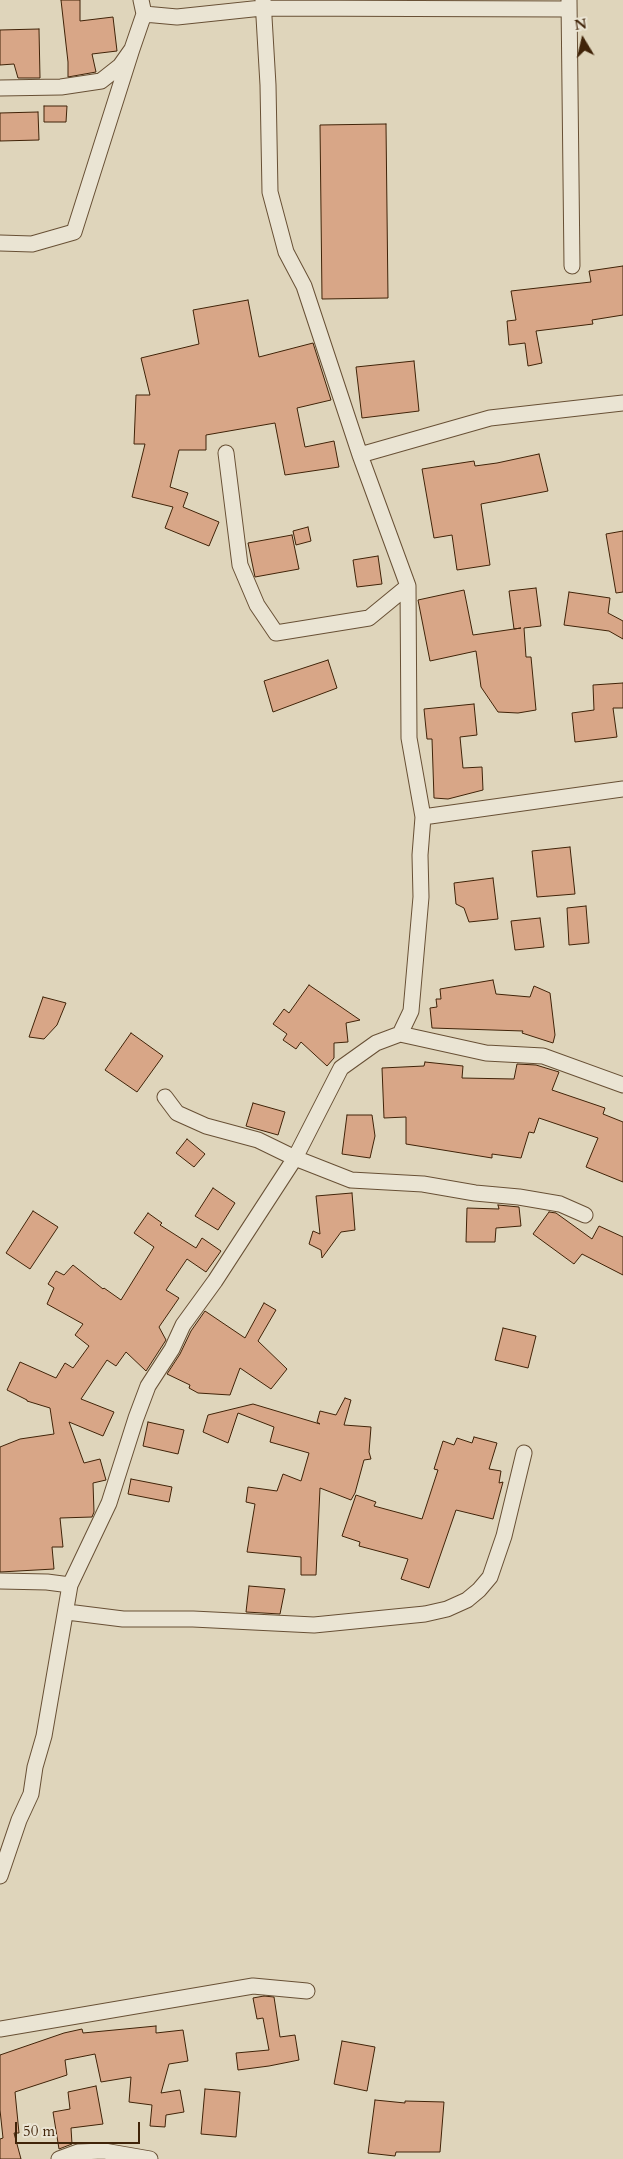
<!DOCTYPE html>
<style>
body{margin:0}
#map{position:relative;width:623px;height:2159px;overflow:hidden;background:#dfd5bb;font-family:Cardo,serif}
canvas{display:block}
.north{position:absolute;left:558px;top:15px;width:50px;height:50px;-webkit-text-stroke:4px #eae4d3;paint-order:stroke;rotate:351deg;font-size:14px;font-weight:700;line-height:20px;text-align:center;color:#402308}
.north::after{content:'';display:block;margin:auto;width:18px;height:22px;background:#402308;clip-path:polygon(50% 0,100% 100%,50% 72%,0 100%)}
.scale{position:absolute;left:15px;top:2122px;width:125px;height:22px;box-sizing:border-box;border:2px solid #402308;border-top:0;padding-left:6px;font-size:15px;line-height:18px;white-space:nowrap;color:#402308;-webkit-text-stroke:4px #eae4d3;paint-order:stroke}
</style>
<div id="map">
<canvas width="623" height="2159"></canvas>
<div class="north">N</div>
<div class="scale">50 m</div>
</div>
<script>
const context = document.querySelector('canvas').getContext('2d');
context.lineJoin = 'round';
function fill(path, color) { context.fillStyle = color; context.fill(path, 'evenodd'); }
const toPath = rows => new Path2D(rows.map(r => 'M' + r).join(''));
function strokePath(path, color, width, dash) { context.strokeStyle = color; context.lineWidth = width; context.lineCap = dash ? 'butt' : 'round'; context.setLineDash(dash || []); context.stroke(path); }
const building = toPath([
 [61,0,80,0,80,21,113,17,117,51,92,54,96,72,68,77,68,62,61,0],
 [39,29,40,78,18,78,14,64,0,65,0,30,39,29],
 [44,106,67,106,66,122,44,122,44,106],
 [38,112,39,140,0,141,0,113,38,112],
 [386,124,388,298,322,299,320,125,386,124],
 [623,266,623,315,592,320,593,324,536,331,542,363,528,366,525,343,509,345,507,321,516,320,511,291,591,282,589,271,623,266],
 [248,300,259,357,313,343,331,400,297,408,305,447,334,441,339,467,285,475,275,423,206,435,206,450,179,450,170,487,188,493,183,507,219,522,209,546,165,528,173,507,132,497,145,444,134,444,136,395,150,395,141,358,199,344,193,310,248,300],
 [414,361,419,411,362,418,356,367,414,361],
 [539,454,548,491,481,504,490,565,457,570,452,535,434,538,422,469,474,461,475,466,497,463,539,454],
 [308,527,311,541,296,545,293,531,308,527],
 [623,531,623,592,616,593,606,534,623,531],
 [292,535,299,569,255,577,248,543,292,535],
 [378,556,382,584,357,587,353,560,378,556],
 [536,588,541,626,524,628,526,657,531,657,536,710,518,713,498,712,481,687,476,651,430,661,418,600,464,590,473,635,521,628,514,629,509,591,536,588],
 [569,592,610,598,608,613,623,621,623,639,609,631,564,625,569,592],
 [328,660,337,688,273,712,264,681,328,660],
 [623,683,623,708,613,708,617,737,575,742,572,713,594,710,593,685,623,683],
 [474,704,477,735,460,737,463,768,482,767,483,790,448,799,434,798,432,739,427,739,424,709,474,704],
 [570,847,575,894,537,897,532,851,570,847],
 [493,878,498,919,469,922,464,908,456,904,454,883,493,878],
 [586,906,589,943,569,945,567,908,586,906],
 [540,918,544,947,515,950,511,921,540,918],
 [493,980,496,994,530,997,534,986,550,993,555,1035,553,1043,522,1033,523,1031,432,1028,430,1008,437,1007,436,999,441,999,440,989,493,980],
 [309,985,360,1020,346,1023,348,1042,334,1043,334,1058,327,1066,301,1042,296,1049,283,1040,287,1034,273,1024,284,1009,289,1013,309,985],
 [43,997,66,1003,57,1025,44,1039,29,1037,43,997],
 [131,1033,163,1056,137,1092,105,1070,131,1033],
 [425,1062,463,1066,462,1078,514,1079,517,1064,536,1065,559,1072,552,1090,605,1108,603,1114,623,1122,623,1182,586,1167,598,1138,539,1118,534,1133,529,1132,521,1158,492,1154,492,1158,406,1144,406,1117,384,1118,382,1068,424,1066,425,1062],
 [253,1103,285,1112,278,1135,246,1126,253,1103],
 [347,1115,372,1115,375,1136,370,1158,342,1154,347,1115],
 [187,1139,205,1154,194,1167,176,1153,187,1139],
 [213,1188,235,1203,218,1230,195,1216,213,1188],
 [352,1193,355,1230,341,1232,322,1258,321,1250,309,1244,313,1231,320,1234,316,1196,352,1193],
 [498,1205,519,1207,521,1226,496,1228,495,1242,466,1242,467,1208,499,1209,498,1205],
 [33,1211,58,1227,30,1269,6,1253,33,1211],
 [549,1212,556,1213,592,1239,599,1226,623,1237,623,1275,582,1254,574,1264,533,1234,549,1212],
 [148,1213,162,1223,160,1225,196,1248,202,1238,221,1251,206,1272,187,1259,166,1290,179,1298,159,1327,166,1340,146,1371,126,1352,116,1366,107,1360,81,1399,114,1412,103,1436,69,1422,84,1463,100,1459,106,1480,93,1483,94,1512,92,1517,60,1518,63,1547,52,1547,54,1569,0,1572,0,1447,20,1439,54,1434,50,1408,27,1401,27,1400,7,1390,20,1362,56,1378,65,1363,73,1368,89,1346,75,1335,83,1324,47,1304,54,1288,48,1284,56,1271,64,1275,73,1265,103,1289,104,1288,121,1300,154,1247,134,1233,148,1213],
 [264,1303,276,1310,258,1341,287,1369,271,1389,240,1368,230,1395,198,1393,189,1388,190,1385,167,1374,180,1354,191,1331,205,1311,245,1338,264,1303],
 [503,1328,536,1336,528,1368,495,1360,503,1328],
 [345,1398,351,1400,344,1425,371,1427,369,1452,371,1459,364,1460,355,1493,351,1500,320,1488,316,1575,301,1575,301,1557,247,1552,255,1504,246,1502,248,1487,277,1491,283,1474,301,1481,309,1453,270,1442,274,1427,238,1413,228,1443,203,1432,208,1415,253,1404,320,1424,317,1422,320,1411,336,1415,345,1398],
 [148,1422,184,1430,178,1454,143,1446,148,1422],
 [474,1437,497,1443,489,1469,501,1471,499,1483,503,1482,493,1519,456,1510,429,1588,401,1579,408,1559,359,1546,360,1542,342,1536,356,1495,376,1502,374,1506,422,1519,438,1470,434,1469,443,1441,454,1445,457,1438,472,1443,474,1437],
 [131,1479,172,1487,169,1502,128,1494,131,1479],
 [249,1586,285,1589,280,1614,246,1612,249,1586],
 [264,1996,274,1997,280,2037,295,2035,299,2060,269,2066,238,2070,236,2053,269,2050,263,2018,257,2019,253,1998,264,1996],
 [156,2026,156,2033,183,2030,188,2061,169,2064,161,2093,180,2090,184,2112,166,2115,165,2127,150,2126,152,2105,129,2102,131,2077,101,2082,95,2054,65,2060,67,2075,15,2092,19,2133,14,2133,21,2159,0,2159,0,2139,3,2138,0,2110,0,2055,64,2033,82,2029,83,2033,156,2026],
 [342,2041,375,2047,367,2091,334,2084,342,2041],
 [96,2086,103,2124,71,2128,72,2144,59,2149,53,2112,70,2109,68,2092,96,2086],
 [205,2089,240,2092,236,2137,201,2134,205,2089],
 [375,2100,405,2103,405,2101,444,2102,440,2152,396,2152,395,2156,368,2153,375,2100]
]);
fill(building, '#d8a687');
strokePath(building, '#402308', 1);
const minor = toPath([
 [141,0,144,14,177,17,262,8,568,9],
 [263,0,268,85,270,192,286,252,304,286,360,455,408,586,409,738,423,817],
 [569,0,572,266],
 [0,88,61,87,101,81,120,66,132,49,144,14],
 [0,243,32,244,74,232,132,49],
 [226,453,240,565,257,605,276,633,369,618,408,586],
 [360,455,490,418,623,403],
 [400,1034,486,1053,543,1056,623,1085],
 [165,1097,177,1113,206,1126,258,1140,295,1158,351,1180,423,1184,475,1193,519,1197,560,1204,585,1215],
 [0,1581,47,1582,70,1585],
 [67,1612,123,1619,193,1619,314,1625,425,1614,447,1609,467,1600,479,1590,490,1577,504,1536,524,1453],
 [0,1876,19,1820,31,1794,35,1767,44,1736,70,1585,109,1503,136,1418,148,1386,172,1349,183,1325,215,1281,295,1158,341,1068,376,1043,400,1034,411,1011,421,897,420,855,423,817,623,789],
 [0,2029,253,1986,307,1991],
 [59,2159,78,2152,104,2151,150,2159]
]);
strokePath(minor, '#685035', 17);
strokePath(minor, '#eae4d3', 15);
</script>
